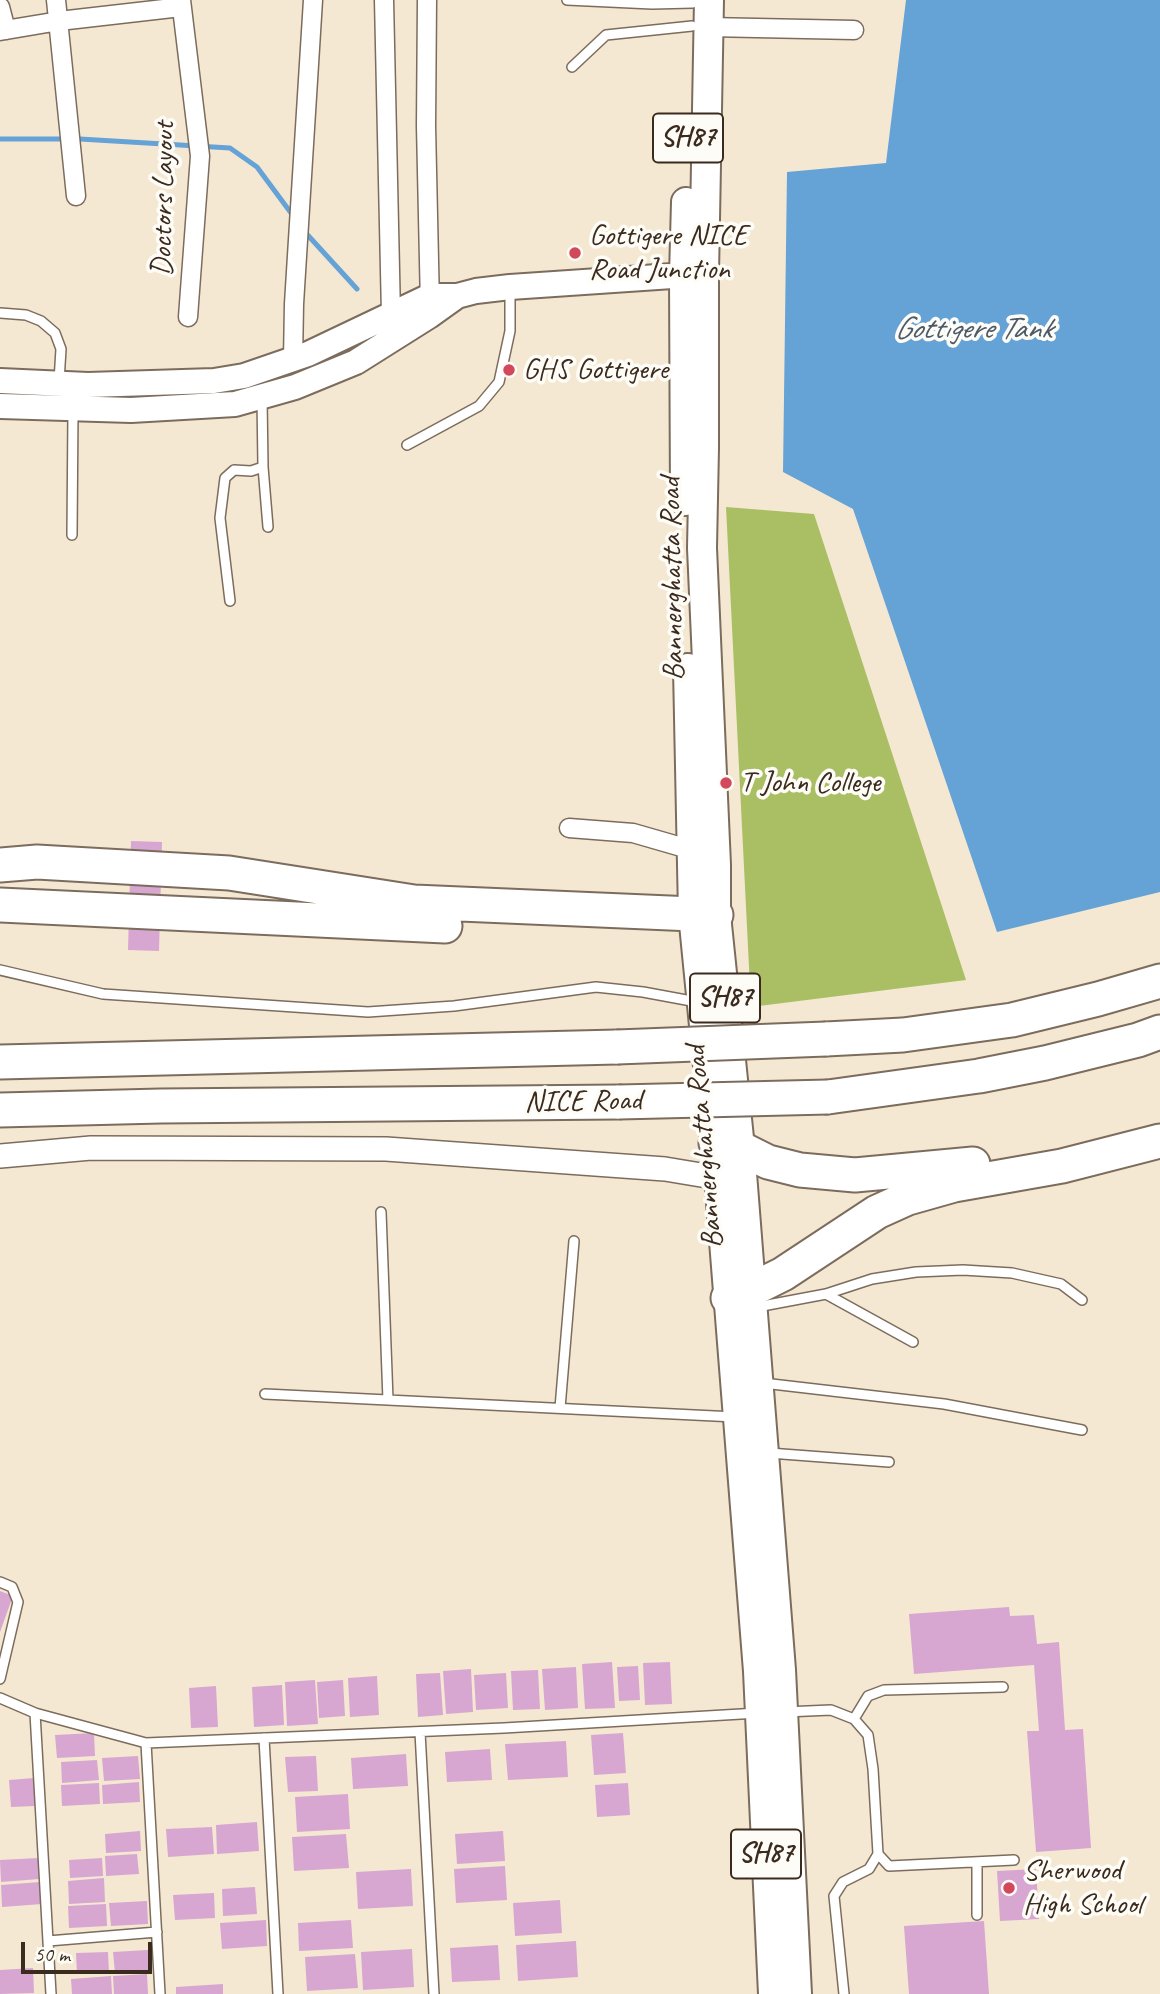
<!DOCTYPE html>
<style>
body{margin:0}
#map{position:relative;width:1160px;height:1994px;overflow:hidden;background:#f5e8d2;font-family:Caveat,sans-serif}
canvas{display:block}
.scale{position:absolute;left:21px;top:1942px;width:131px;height:32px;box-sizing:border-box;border:4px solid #3b2a1e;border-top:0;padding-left:9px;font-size:21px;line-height:24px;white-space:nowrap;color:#3b2a1e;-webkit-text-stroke:5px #fdfcf7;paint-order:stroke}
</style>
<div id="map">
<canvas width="1160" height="1994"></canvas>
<div class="scale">50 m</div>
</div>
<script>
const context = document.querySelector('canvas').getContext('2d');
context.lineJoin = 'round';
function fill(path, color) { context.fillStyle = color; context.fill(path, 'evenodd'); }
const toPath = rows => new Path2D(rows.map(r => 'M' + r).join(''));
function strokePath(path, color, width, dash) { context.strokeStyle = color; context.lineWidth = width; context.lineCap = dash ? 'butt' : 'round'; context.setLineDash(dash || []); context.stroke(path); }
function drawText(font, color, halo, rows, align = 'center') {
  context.font = font + ' Caveat,sans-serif'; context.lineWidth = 7; context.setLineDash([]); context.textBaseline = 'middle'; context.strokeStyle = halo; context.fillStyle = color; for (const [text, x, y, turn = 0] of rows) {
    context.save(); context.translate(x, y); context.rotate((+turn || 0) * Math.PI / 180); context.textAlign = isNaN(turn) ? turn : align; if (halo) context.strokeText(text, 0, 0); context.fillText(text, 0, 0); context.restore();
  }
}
fill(toPath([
 [726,507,814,514,966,980,751,1007]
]), '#aabf63');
fill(toPath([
 [906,0,1160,0,1160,892,997,932,853,509,783,472,787,172,886,163]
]), '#65a2d6');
strokePath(toPath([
 [0,139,80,139,230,148,257,167,294,217],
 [304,231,357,289]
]), '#65a2d6', 5);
fill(toPath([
 [131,841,162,842,159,951,128,950],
 [0,1591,13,1596,0,1632],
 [1009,1607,1010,1616,1034,1615,1037,1644,1059,1642,1065,1730,1083,1729,1091,1848,1036,1852,1027,1731,1039,1731,1034,1665,914,1674,909,1614],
 [612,1662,615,1708,585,1709,582,1664],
 [670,1662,672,1704,645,1705,643,1663],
 [638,1666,640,1700,619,1701,617,1667],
 [576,1667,578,1708,545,1710,542,1669],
 [471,1669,473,1712,446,1714,443,1671],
 [538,1670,540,1709,513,1710,511,1671],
 [440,1673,443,1715,418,1717,416,1674],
 [506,1673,508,1708,476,1710,474,1675],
 [377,1676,379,1715,350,1717,348,1678],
 [315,1680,318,1724,287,1726,285,1682],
 [343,1680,345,1716,319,1718,317,1682],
 [282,1685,284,1725,254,1727,252,1687],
 [216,1686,218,1727,191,1728,189,1688],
 [94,1733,95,1756,57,1758,55,1735],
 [623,1733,626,1773,594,1775,591,1735],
 [566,1741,568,1777,508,1780,505,1744],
 [490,1749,492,1780,447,1782,445,1752],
 [406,1754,408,1786,353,1789,351,1758],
 [138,1756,140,1779,104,1781,102,1758],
 [316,1756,318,1791,288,1792,285,1757],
 [97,1760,99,1780,62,1783,61,1762],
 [34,1778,35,1806,11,1807,9,1780],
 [139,1782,140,1802,103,1804,102,1785],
 [99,1783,100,1804,62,1806,61,1785],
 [628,1783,630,1815,597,1817,595,1785],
 [348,1794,350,1829,297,1832,295,1797],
 [257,1822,259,1851,217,1854,216,1825],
 [212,1827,214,1854,168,1857,166,1829],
 [140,1831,141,1851,106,1853,105,1834],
 [503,1831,505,1861,457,1864,455,1834],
 [346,1834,349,1868,294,1871,292,1837],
 [137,1854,139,1874,106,1876,105,1856],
 [38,1858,39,1879,1,1882,0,1860],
 [102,1858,103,1876,70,1878,69,1860],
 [505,1866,507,1900,456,1903,454,1869],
 [411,1869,413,1906,358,1909,356,1872],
 [1036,1869,1039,1919,1000,1921,997,1871],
 [104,1878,105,1902,69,1904,68,1881],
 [40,1882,42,1904,2,1907,1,1885],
 [255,1887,257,1914,223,1916,222,1889],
 [214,1893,215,1918,175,1920,173,1895],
 [560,1900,562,1933,515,1936,513,1903],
 [147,1901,148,1924,111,1926,109,1903],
 [106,1904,107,1926,69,1928,68,1906],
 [266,1920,267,1946,222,1949,220,1923],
 [351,1920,353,1948,299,1951,298,1923],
 [984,1921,989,1994,909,1994,904,1926],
 [576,1941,578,1977,518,1981,516,1945],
 [498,1945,500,1980,452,1982,450,1948],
 [412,1949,414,1987,363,1990,361,1952],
 [148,1950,150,1971,115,1973,113,1952],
 [108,1952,109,1973,77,1974,76,1953],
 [355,1954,358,1988,307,1991,305,1957],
 [33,1968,34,1993,0,1994,0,1970],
 [147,1974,148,1994,114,1994,113,1976],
 [111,1976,112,1994,72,1994,71,1979],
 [223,1984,223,1994,176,1994,176,1987]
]), '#d7a6d1');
const service = toPath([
 [567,0,652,4,693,3],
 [572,67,606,35,692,26],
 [0,313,26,315,41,321,55,333,61,349,59,381],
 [407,445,479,406,499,382,510,331,510,289],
 [263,467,268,527],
 [72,535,73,410],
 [230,601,220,518,225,478,234,470,251,471,263,467,262,398],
 [0,970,103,994,368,1012,454,1006,596,987,643,992,697,1002],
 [381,1212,388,1400],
 [826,1294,913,1342],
 [757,1307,826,1294,872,1279,916,1272,963,1270,1012,1273,1061,1284,1082,1300],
 [763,1383,944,1404,1082,1430],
 [265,1394,735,1417],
 [560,1408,574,1241],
 [769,1453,889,1462],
 [0,1582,12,1587,18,1602,0,1679],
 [0,1698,35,1713,146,1743,504,1728,758,1713],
 [785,1712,831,1710,854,1719,868,1735,873,1769,878,1854,869,1869,843,1882,834,1896,844,1994],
 [35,1713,51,1994],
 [854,1719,868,1696,884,1690,1003,1687],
 [420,1732,434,1994],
 [264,1738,278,1994],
 [146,1743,160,1994],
 [878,1854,889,1866,1014,1860],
 [977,1862,977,1915],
 [48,1941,157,1932]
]);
const minor = toPath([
 [56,0,76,196],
 [181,0,200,156,188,317],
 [384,0,391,315],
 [427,0,426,126,430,306],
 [0,7,6,30],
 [708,27,854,30],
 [0,31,59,21,181,7],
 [293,360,294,304,313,0],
 [569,828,633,833,692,850]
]);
const tertiary = toPath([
 [0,1156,91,1148,386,1149,665,1169,719,1178]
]);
const secondary = toPath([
 [0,381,88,385,214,381,244,376,308,354,430,296,457,296,476,291,510,287,702,274],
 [0,406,131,410,235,404,295,387,356,362,429,316,457,296]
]);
const primary = toPath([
 [709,0,704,274,704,448,702,548,716,865,716,915,740,1148,781,1670,797,1994],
 [685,501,684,276,686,202],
 [688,668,693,914,719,1178,758,1671,773,1994]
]);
const motorway = toPath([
 [0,865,37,862,229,873,414,902,716,915],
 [0,905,445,926],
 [826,1039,903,1035,1012,1020,1098,999,1160,981],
 [0,1062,617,1047],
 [828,1097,979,1076,1045,1063,1138,1040,1160,1032],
 [0,1110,161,1106,619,1102],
 [716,1143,740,1148,768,1162,800,1170,855,1175,973,1164],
 [728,1298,751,1290,783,1274,877,1212,908,1198,954,1185,1062,1166,1160,1141]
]);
strokePath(service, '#7c6c5d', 12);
strokePath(minor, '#7c6c5d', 21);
strokePath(tertiary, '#7c6c5d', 26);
strokePath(secondary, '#7c6c5d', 28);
strokePath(primary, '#7c6c5d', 32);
strokePath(motorway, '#7c6c5d', 37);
strokePath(service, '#fff', 9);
strokePath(minor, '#fff', 18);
strokePath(tertiary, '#fff', 23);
strokePath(secondary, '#fff', 24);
strokePath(primary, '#fff', 28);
strokePath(motorway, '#fff', 33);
const motorwayBridge = toPath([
 [617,1047,826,1039],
 [619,1102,828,1097]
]);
strokePath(motorwayBridge, '#7c6c5d', 37, []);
strokePath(motorwayBridge, '#fff', 33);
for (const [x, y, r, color] of [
 [575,253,7,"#d1495b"],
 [509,370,7,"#d1495b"],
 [726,783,7,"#d1495b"],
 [1009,1888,7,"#d1495b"]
]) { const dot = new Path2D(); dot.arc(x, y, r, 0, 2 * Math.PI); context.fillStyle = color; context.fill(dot); strokePath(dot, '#fdfcf7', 2.5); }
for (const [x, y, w] of [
 [688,138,70],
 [725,998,70],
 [766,1854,70]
]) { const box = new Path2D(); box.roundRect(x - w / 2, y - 24.5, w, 49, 5); context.fillStyle = '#fdfcf7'; context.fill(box); strokePath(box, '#3b2a1e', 2); }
drawText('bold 28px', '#3b2a1e', null, [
 ["SH87",688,138],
 ["SH87",725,998],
 ["SH87",766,1854]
]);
drawText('30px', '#3b2a1e', '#fdfcf7', [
 ["Doctors Layout",164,199,-89],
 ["Bannerghatta Road",673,579,-91],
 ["NICE Road",583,1102,-1],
 ["Bannerghatta Road",705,1147,-95]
]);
drawText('30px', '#3b2a1e', '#fdfcf7', [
 ["Gottigere NICE",589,236],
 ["Road Junction",589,270],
 ["GHS Gottigere",523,370],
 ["T John College",740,783],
 ["Sherwood",1023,1871],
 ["High School",1023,1905]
], 'left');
drawText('italic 32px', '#4c5a68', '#fdfcf7', [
 ["Gottigere Tank",973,330]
]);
</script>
